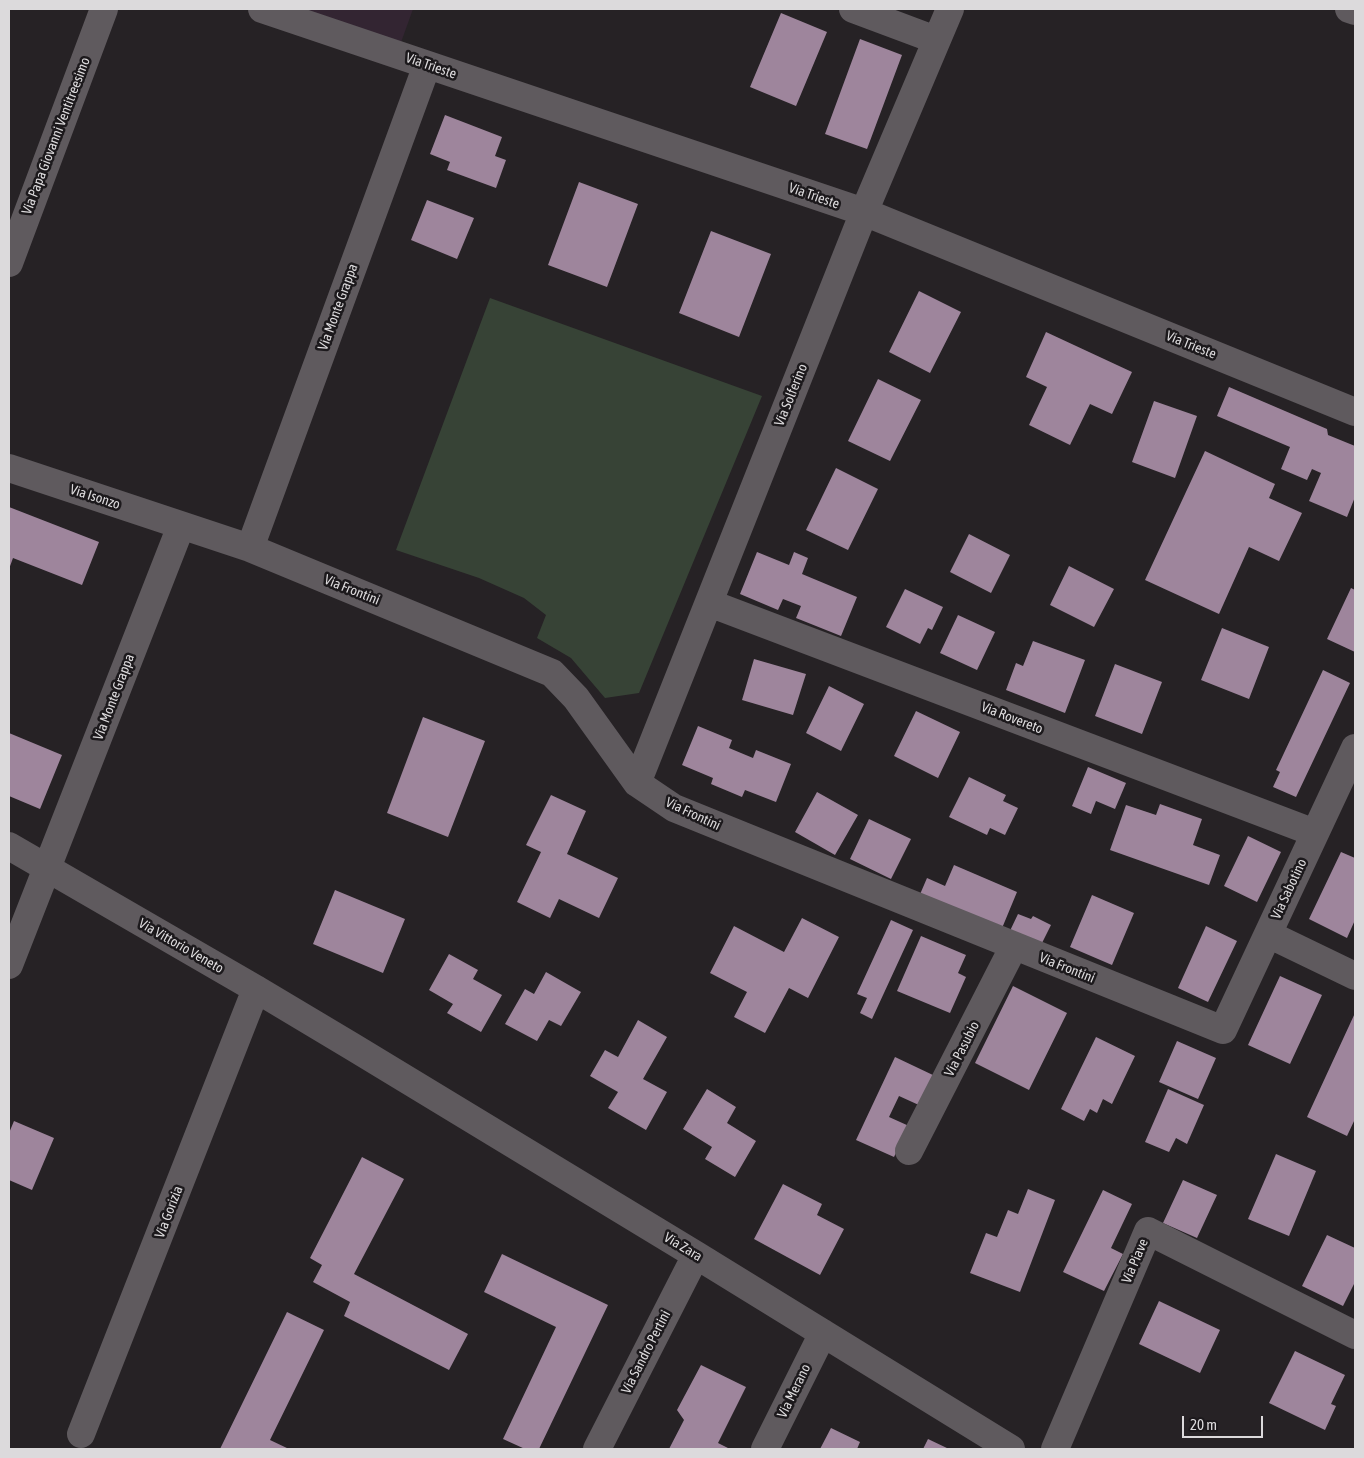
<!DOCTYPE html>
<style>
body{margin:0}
#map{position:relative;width:1364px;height:1458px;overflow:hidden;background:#262225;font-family:"Asap Condensed",sans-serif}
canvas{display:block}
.frame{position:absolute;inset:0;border:10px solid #dcdadc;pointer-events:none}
.scale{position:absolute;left:1182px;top:1416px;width:81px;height:22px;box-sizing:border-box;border:2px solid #dcdadc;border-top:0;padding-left:6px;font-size:15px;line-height:18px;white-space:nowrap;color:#dcdadc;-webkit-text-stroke:4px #1c191c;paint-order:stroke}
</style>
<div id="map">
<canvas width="1364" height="1458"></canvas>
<div class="frame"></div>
<div class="scale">20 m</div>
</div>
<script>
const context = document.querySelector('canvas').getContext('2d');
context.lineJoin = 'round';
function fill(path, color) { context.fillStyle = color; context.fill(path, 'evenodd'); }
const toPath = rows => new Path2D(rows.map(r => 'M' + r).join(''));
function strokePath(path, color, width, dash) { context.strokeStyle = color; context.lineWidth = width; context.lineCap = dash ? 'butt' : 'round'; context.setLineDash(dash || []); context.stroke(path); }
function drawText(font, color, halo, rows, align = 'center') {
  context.font = font + ' "Asap Condensed",sans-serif'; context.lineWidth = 5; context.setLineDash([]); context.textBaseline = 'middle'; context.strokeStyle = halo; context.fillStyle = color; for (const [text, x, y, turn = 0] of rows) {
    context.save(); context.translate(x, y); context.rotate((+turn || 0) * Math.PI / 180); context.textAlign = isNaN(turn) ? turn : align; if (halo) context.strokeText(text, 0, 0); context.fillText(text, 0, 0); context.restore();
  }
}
fill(toPath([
 [304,9,413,9,399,48]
]), '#332532');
fill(toPath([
 [490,298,762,396,639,693,605,698,571,658,537,638,546,615,524,598,479,578,396,550]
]), '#374336');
fill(toPath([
 [781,13,827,32,796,106,750,87],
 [860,39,902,55,867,149,825,134],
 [445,115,502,137,495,156,506,160,496,188,447,170,450,162,430,154],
 [579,182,638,204,607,287,548,265],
 [427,200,474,218,457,259,411,240],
 [711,231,771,254,739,337,679,313],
 [919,291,961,312,930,373,889,352],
 [1046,332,1132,372,1112,414,1090,404,1070,445,1029,425,1047,387,1026,377],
 [878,379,921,400,890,461,848,441],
 [1229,387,1327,429,1328,435,1355,446,1355,497,1347,517,1309,501,1321,473,1312,469,1307,480,1281,469,1290,447,1217,416],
 [1154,401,1197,416,1175,478,1132,462],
 [1205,451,1275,484,1269,498,1302,513,1279,561,1249,547,1219,614,1145,580],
 [836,468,878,489,848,550,806,530],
 [9,507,99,542,82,585,13,558,9,569],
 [969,534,1010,555,991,593,950,572],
 [757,552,789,565,794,552,808,558,802,574,857,597,841,636,796,618,801,606,783,599,778,610,740,594],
 [1069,566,1114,589,1094,627,1050,605],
 [1351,588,1355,590,1355,652,1327,639],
 [905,589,943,607,932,630,928,628,920,644,886,627],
 [958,615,995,632,977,670,940,653],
 [1222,628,1269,647,1249,699,1201,680],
 [1033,641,1085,660,1065,713,1006,690,1016,663,1023,666],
 [754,659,806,674,793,715,742,700],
 [1115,664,1162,682,1142,734,1095,716],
 [1323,670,1350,683,1296,797,1273,787,1280,772,1276,770],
 [829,686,864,704,841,751,806,733],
 [916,711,960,732,938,778,894,756],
 [423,717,485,741,448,837,387,813],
 [698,726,732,740,729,748,753,758,756,750,791,764,776,802,745,790,742,797,711,784,713,778,682,765],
 [9,733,62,755,40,809,9,796],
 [1088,767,1126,783,1115,809,1096,801,1091,814,1072,806],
 [969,777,1006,795,1003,801,1018,808,1005,835,990,828,987,835,949,817],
 [817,792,858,815,835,855,795,832],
 [551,795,586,811,567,854,618,878,599,918,559,899,550,918,517,902,541,852,526,845],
 [1160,804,1202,819,1193,845,1220,855,1209,885,1110,850,1126,805,1156,815],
 [869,819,911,839,891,879,850,859],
 [1248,836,1281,852,1257,902,1224,886],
 [1341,852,1355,858,1355,920,1347,938,1309,919],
 [954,865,1017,892,1000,933,918,899,927,878,945,886],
 [335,890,405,919,383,973,313,944],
 [1092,895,1134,913,1112,965,1070,947],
 [1018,914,1031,919,1033,916,1051,925,1039,949,1008,935],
 [802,918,839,937,808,998,789,988,765,1033,734,1017,747,992,710,973,734,926,784,952],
 [891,920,913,930,872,1019,860,1013,867,998,857,994],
 [1206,926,1237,941,1208,1002,1178,988],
 [921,936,966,955,958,973,966,977,950,1013,897,991],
 [449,954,478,970,473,979,502,995,481,1032,447,1013,453,1004,429,990],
 [546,972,581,992,561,1026,549,1020,537,1041,505,1024,525,989,534,994],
 [1280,976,1322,995,1290,1064,1248,1045],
 [1013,986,1067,1013,1029,1090,975,1063],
 [1355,1013,1355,1119,1347,1136,1307,1117],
 [638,1020,667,1037,643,1079,667,1092,646,1130,608,1108,618,1092,590,1076,605,1050,618,1057],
 [1096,1037,1135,1056,1112,1104,1103,1099,1097,1113,1090,1109,1084,1121,1061,1109],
 [1177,1041,1216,1058,1198,1099,1159,1082],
 [895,1057,935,1076,921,1106,899,1096,889,1117,909,1126,894,1157,856,1140],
 [707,1089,736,1107,727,1123,756,1141,735,1177,705,1159,712,1147,683,1129],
 [1168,1089,1204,1105,1187,1144,1176,1138,1169,1152,1145,1142],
 [14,1121,54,1138,32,1190,9,1180,9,1133],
 [1276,1154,1316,1171,1289,1236,1248,1219],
 [362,1157,404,1179,354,1274,468,1334,449,1370,344,1316,350,1302,313,1282,322,1265,310,1258],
 [1183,1180,1217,1195,1197,1238,1163,1223],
 [783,1184,822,1204,817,1215,844,1229,820,1275,754,1239],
 [1028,1189,1055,1200,1020,1292,970,1273,986,1233,997,1237,1008,1210,1018,1214],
 [1103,1190,1132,1204,1111,1248,1123,1254,1104,1291,1063,1272],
 [1327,1235,1355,1248,1355,1282,1343,1306,1302,1286],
 [502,1254,608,1305,539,1449,525,1449,503,1439,556,1327,484,1292],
 [1159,1301,1220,1330,1200,1373,1139,1344],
 [287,1312,324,1330,270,1440,289,1449,220,1449],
 [1295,1351,1345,1375,1331,1404,1336,1406,1325,1430,1269,1403],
 [701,1365,746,1387,718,1443,730,1449,669,1449,684,1420,677,1410],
 [831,1428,860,1442,857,1449,820,1449],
 [928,1439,949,1449,923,1449]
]), '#9e859c');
strokePath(toPath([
 [262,9,864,212,1355,412],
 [853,9,936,40],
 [1349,9,1355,11],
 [9,263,104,9],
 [9,468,250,548,552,673,576,698,637,783,674,808,1223,1030,1355,748],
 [250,548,427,65],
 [709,603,1315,833],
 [637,783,864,212,950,9],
 [9,846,256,989,353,1047,696,1255,1011,1449],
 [1268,934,1355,976],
 [9,965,181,526],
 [909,1151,1014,946],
 [81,1434,256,989],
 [597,1449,696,1255],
 [765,1449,823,1333],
 [1055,1449,1148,1231,1355,1335]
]), '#5f5a5e', 28);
drawText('14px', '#dcdadc', '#1c191c', [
 ["Via Trieste",431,66,19],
 ["Via Papa Giovanni Ventitreesimo",56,136,-69],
 ["Via Trieste",814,196,19],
 ["Via Monte Grappa",338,307,-70],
 ["Via Trieste",1191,345,22],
 ["Via Solferino",791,395,-68],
 ["Via Isonzo",95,497,18],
 ["Via Frontini",352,590,22],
 ["Via Monte Grappa",114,697,-69],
 ["Via Rovereto",1012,718,21],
 ["Via Frontini",693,814,25],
 ["Via Sabotino",1289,889,-65],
 ["Via Vittorio Veneto",181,946,30],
 ["Via Frontini",1067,968,22],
 ["Via Pasubio",962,1049,-63],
 ["Via Gorizia",169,1212,-69],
 ["Via Zara",683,1247,31],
 ["Via Piave",1135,1261,-67],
 ["Via Sandro Pertini",646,1352,-63],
 ["Via Merano",794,1391,-64]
]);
</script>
